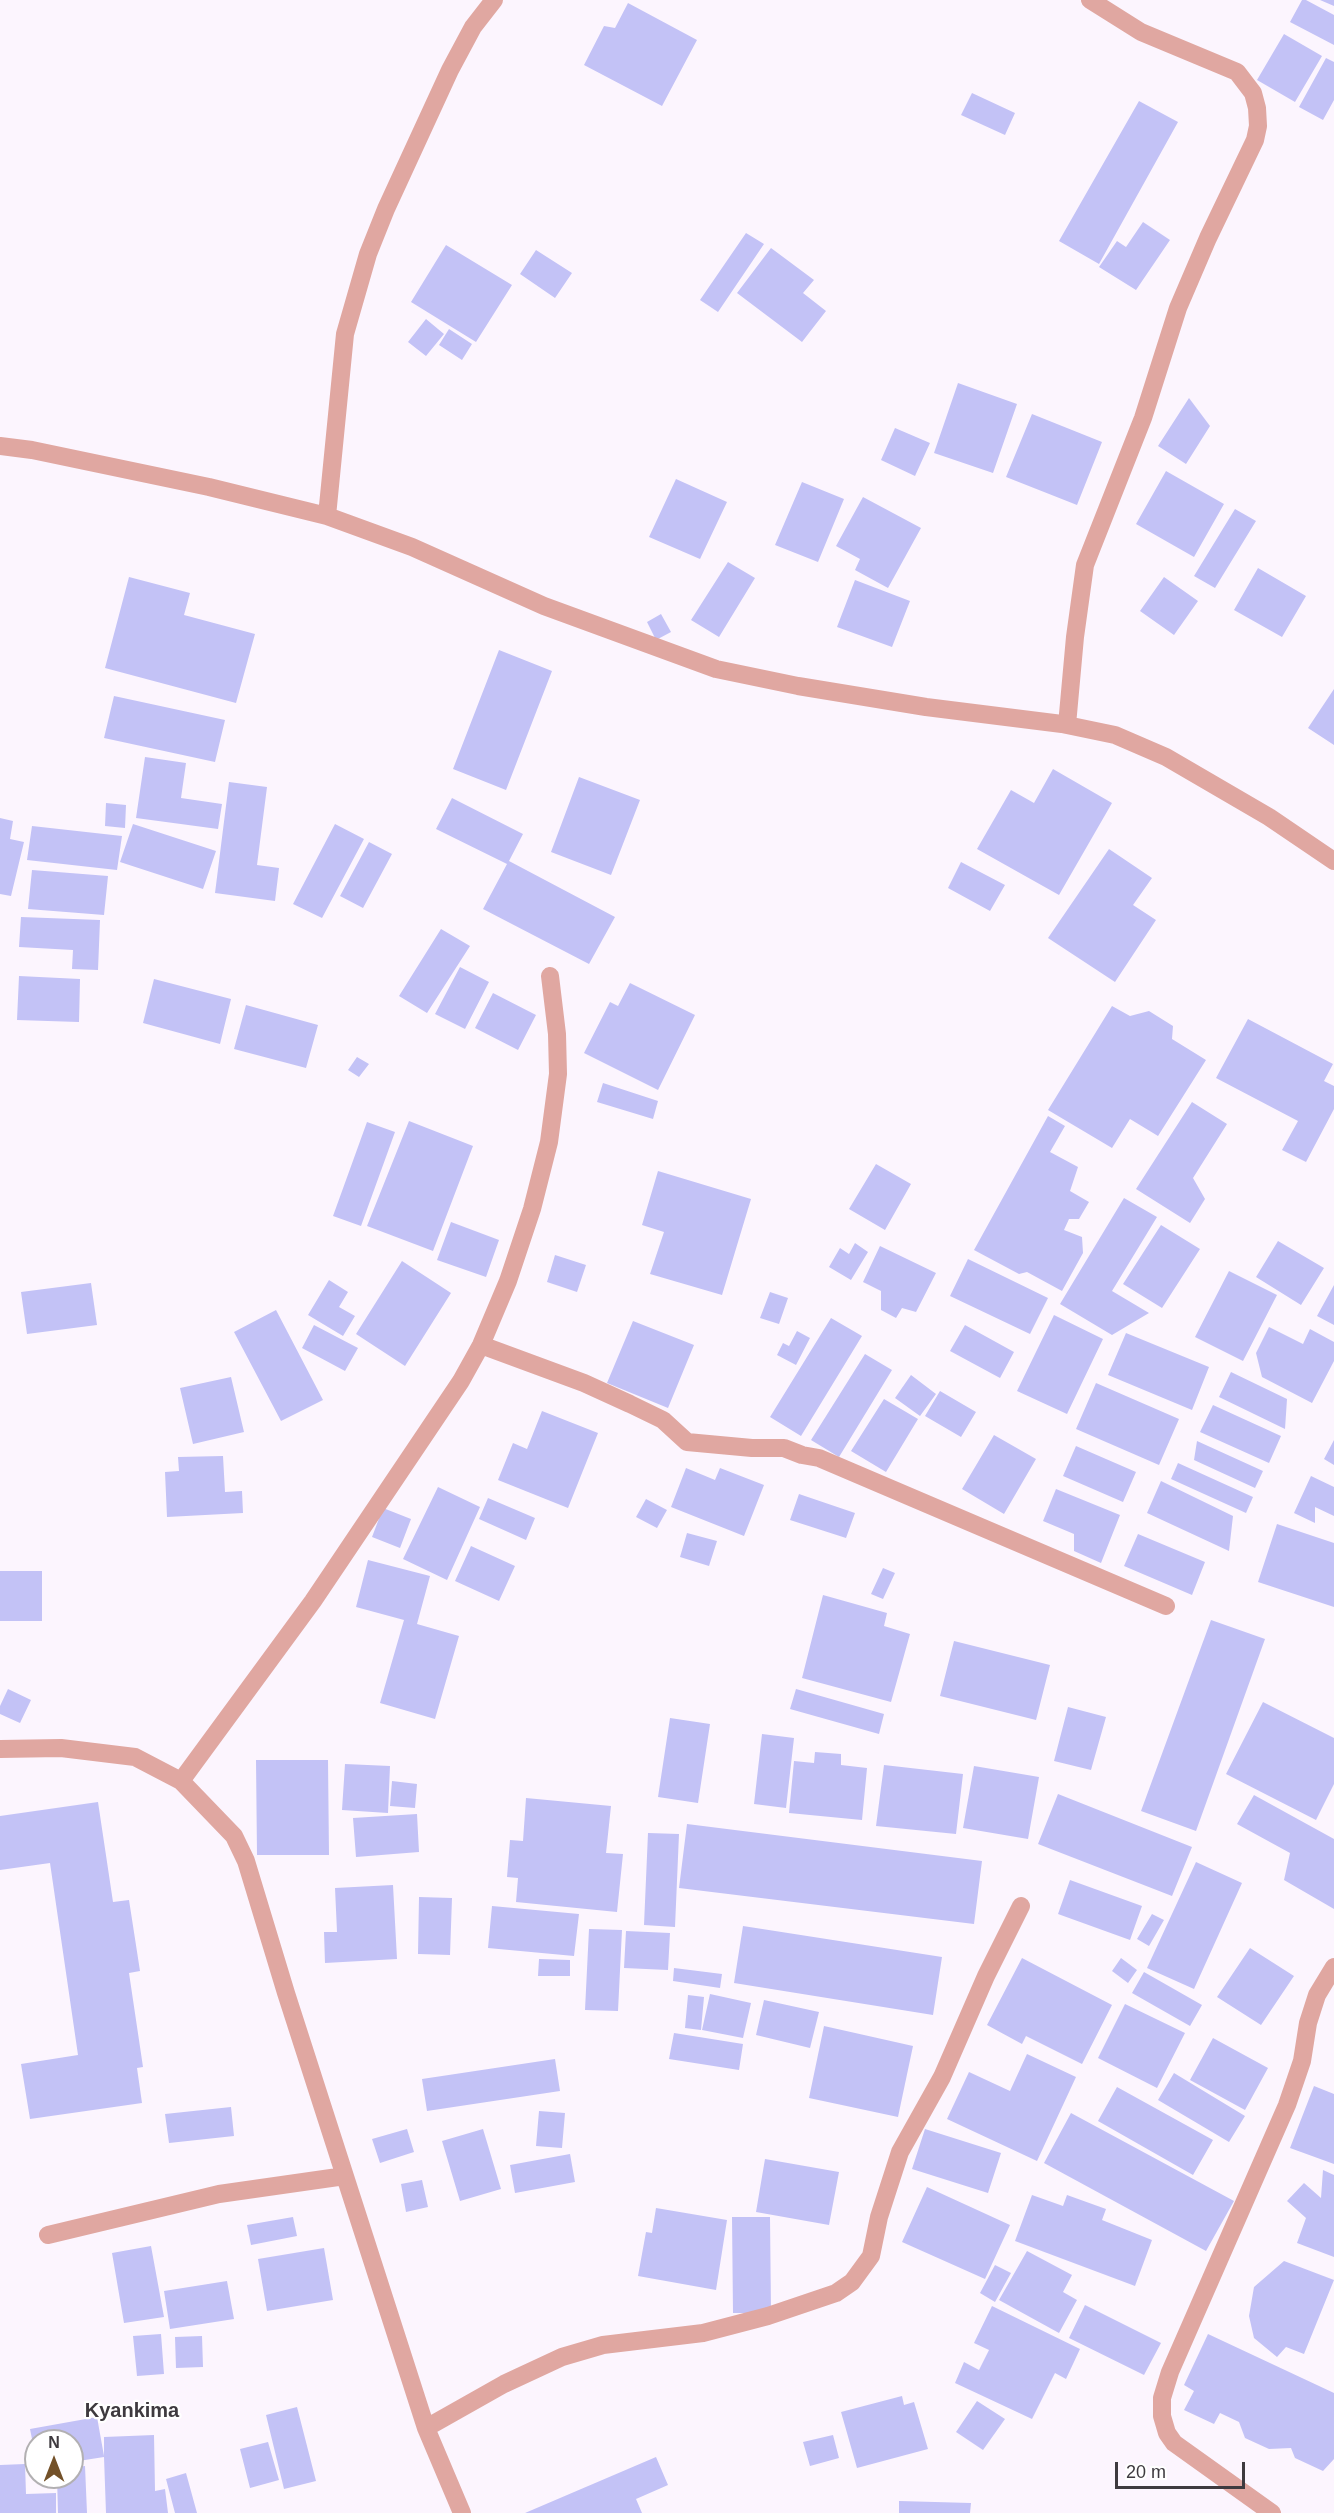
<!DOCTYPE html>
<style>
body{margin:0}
#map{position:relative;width:1334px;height:2513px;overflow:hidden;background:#fcf5fe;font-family:Helvetica,sans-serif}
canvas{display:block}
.north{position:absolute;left:24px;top:2429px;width:60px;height:60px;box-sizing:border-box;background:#fff;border:2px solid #b2b0b2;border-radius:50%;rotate:0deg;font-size:16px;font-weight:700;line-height:24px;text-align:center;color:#3e3a3f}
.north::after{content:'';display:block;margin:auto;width:21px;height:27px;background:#735129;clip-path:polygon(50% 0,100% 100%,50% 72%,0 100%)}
.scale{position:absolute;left:1115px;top:2462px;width:130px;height:27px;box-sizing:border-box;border:3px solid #3e3a3f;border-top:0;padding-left:8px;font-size:18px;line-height:21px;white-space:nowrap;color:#3e3a3f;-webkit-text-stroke:4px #fff;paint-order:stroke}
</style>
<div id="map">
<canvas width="1334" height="2513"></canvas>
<div class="north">N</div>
<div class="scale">20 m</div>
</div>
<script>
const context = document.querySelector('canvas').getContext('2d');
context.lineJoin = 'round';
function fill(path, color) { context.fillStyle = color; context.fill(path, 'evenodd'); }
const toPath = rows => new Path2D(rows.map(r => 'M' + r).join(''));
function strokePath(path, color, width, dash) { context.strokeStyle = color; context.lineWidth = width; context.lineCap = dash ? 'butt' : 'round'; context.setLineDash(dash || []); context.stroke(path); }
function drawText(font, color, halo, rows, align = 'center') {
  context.font = font + ' Helvetica,sans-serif'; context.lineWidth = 4.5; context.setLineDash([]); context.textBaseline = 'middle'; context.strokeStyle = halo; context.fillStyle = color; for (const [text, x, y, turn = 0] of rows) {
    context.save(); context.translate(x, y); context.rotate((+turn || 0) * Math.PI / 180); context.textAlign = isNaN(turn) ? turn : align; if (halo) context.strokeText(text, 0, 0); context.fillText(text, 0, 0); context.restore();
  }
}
fill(toPath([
 [1302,0,1306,0,1334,15,1334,45,1290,22],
 [1320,0,1334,0,1334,6],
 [628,3,697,40,662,106,584,65,604,26,615,28],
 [1284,34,1322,56,1295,102,1257,80],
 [1326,58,1334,62,1334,100,1323,120,1299,107],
 [972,93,1015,113,1005,135,961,115],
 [1139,101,1178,122,1099,264,1059,241],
 [1143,222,1170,240,1136,290,1099,267,1117,241,1126,247],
 [746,233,764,244,718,312,700,300],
 [446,245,512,285,476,342,411,302],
 [771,248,814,280,803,293,826,311,802,342,737,293],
 [536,250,572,273,555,298,520,274],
 [426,319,444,334,426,356,408,342],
 [449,329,472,344,462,360,439,345],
 [958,383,1017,404,993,473,934,453],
 [1189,398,1210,426,1186,464,1158,446],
 [1032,414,1102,442,1077,505,1006,477],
 [895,428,930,443,915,476,881,460],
 [1166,471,1224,504,1194,557,1136,524],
 [676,479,727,502,700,559,649,537],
 [802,482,844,499,818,562,775,545],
 [863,497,921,528,888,588,855,570,860,559,836,546],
 [1235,509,1256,521,1215,588,1194,576],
 [728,562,755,578,719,637,691,620],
 [1258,568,1306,596,1282,637,1234,610],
 [129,577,190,593,184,615,255,634,236,703,105,668],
 [1164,577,1198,601,1174,635,1140,611],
 [855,580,910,601,892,647,837,627],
 [661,614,671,632,656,640,647,622],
 [499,650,552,671,506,790,453,769],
 [1334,689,1334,745,1308,728],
 [114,696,225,720,215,762,104,738],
 [145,757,186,763,181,798,222,804,218,829,136,818],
 [1053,769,1112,803,1059,895,977,849,1011,790,1034,803],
 [579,777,640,800,611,875,551,852],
 [229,782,267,787,257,865,279,868,275,901,215,893],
 [452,798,523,834,509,861,615,917,589,964,483,909,507,864,436,829],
 [106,803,126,805,125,828,105,826],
 [0,818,13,821,10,839,24,842,11,896,0,894],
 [133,824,216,851,203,889,120,862],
 [335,824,364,839,322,918,293,904],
 [32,826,122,836,117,870,27,860],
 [369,842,392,854,363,908,340,896],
 [1109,849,1152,878,1133,905,1156,920,1115,982,1048,938],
 [961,862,1005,885,990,911,948,888],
 [32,870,108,876,104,915,28,909],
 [21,917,100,920,98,970,72,969,73,950,19,947],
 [441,929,470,946,427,1013,399,996],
 [460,967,489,982,465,1029,435,1014],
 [19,976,80,979,79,1022,17,1020],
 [154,979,231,999,220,1044,143,1023],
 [630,983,695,1015,658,1090,584,1053,610,1002,618,1006],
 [493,993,536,1015,518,1050,475,1028],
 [246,1005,318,1025,306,1068,234,1049],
 [1112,1006,1130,1016,1149,1011,1173,1026,1172,1039,1206,1060,1158,1136,1130,1119,1112,1148,1048,1110],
 [1248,1019,1333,1064,1324,1081,1334,1086,1334,1109,1306,1162,1282,1150,1298,1121,1216,1078],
 [357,1057,369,1064,359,1077,348,1070],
 [603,1083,658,1101,653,1119,597,1102],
 [1192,1102,1227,1124,1193,1178,1205,1199,1190,1223,1136,1189],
 [1048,1116,1065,1126,1050,1152,1078,1167,1070,1191,1089,1202,1079,1219,1069,1219,1064,1230,1082,1237,1083,1253,1062,1291,1027,1272,1019,1274,974,1250],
 [409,1121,473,1146,433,1251,367,1226],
 [367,1122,395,1132,361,1226,333,1216],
 [876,1164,911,1184,885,1230,849,1209],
 [658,1171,751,1199,722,1295,650,1274,664,1232,642,1225],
 [1124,1198,1157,1217,1112,1291,1149,1313,1112,1335,1060,1304],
 [451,1222,499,1240,486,1277,437,1260],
 [1161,1225,1200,1249,1162,1308,1123,1284],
 [1278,1241,1324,1268,1301,1305,1256,1277],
 [855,1243,868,1252,851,1280,829,1267,840,1248,849,1254],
 [880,1246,936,1273,916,1312,902,1308,896,1318,881,1310,881,1291,863,1282],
 [555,1255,586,1265,577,1292,547,1282],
 [968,1259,1048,1298,1030,1334,950,1296],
 [402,1261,451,1293,405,1366,356,1334],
 [1229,1271,1277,1295,1243,1361,1195,1337],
 [329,1280,348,1292,339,1307,355,1316,343,1336,308,1315],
 [91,1283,97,1325,27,1334,21,1292],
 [1334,1285,1334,1325,1317,1316],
 [770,1292,788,1298,779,1324,760,1318],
 [276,1310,323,1400,281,1421,234,1332],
 [1054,1315,1103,1339,1067,1414,1017,1391],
 [831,1318,862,1336,801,1436,770,1417],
 [633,1321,694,1345,668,1408,607,1383],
 [314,1325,358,1348,345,1371,302,1348],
 [965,1325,1014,1352,1000,1378,950,1351],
 [1269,1327,1303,1344,1310,1329,1334,1342,1334,1361,1312,1403,1262,1377,1256,1353],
 [797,1331,810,1338,796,1365,777,1355,783,1343,789,1346],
 [1126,1333,1209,1367,1192,1410,1108,1375],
 [865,1354,892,1370,839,1457,811,1440],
 [1231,1372,1287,1399,1285,1429,1219,1397],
 [911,1375,936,1394,920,1416,895,1398],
 [231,1377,244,1432,193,1444,180,1388],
 [1096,1383,1179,1419,1159,1465,1076,1429],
 [940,1391,976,1412,961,1437,925,1416],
 [884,1399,918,1419,886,1472,851,1451],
 [1213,1405,1281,1436,1269,1463,1200,1432],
 [542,1411,598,1433,568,1508,498,1480,513,1443,527,1449],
 [994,1435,1036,1459,1004,1514,962,1489],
 [1334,1440,1334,1465,1324,1459],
 [1197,1441,1263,1471,1255,1488,1194,1460],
 [1076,1446,1136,1472,1123,1502,1063,1476],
 [223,1456,225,1492,242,1491,243,1513,167,1517,165,1472,179,1471,178,1457],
 [1178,1463,1253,1497,1246,1513,1171,1479],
 [686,1468,715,1480,720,1468,764,1485,744,1536,671,1507],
 [1311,1476,1334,1487,1334,1516,1315,1507,1315,1523,1294,1513],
 [1161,1481,1233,1516,1229,1551,1147,1513],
 [438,1487,480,1507,447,1580,403,1559],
 [1056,1489,1120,1515,1101,1563,1074,1551,1074,1534,1043,1521],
 [799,1494,855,1513,846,1538,790,1520],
 [488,1498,535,1518,526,1540,479,1519],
 [646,1499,667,1510,657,1528,636,1517],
 [383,1508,411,1519,400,1548,372,1537],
 [1277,1524,1334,1543,1334,1607,1258,1582],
 [687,1533,717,1541,709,1566,680,1557],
 [1138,1534,1205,1562,1192,1595,1124,1566],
 [471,1546,515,1566,499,1601,455,1581],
 [368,1560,430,1576,417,1624,459,1636,435,1719,380,1703,404,1620,356,1607],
 [883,1568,895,1573,883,1599,871,1594],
 [0,1571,42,1571,42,1621,0,1621],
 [823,1595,887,1613,884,1626,910,1634,891,1702,802,1678],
 [1211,1620,1265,1639,1196,1831,1141,1811],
 [954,1641,1050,1665,1036,1720,940,1696],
 [8,1689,31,1700,20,1723,0,1714,0,1706],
 [796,1689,884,1714,879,1734,790,1709],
 [1263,1702,1334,1738,1334,1784,1316,1820,1226,1774],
 [1068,1707,1106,1717,1091,1770,1054,1761],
 [670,1718,710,1724,698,1803,658,1797],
 [762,1734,794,1738,786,1808,754,1804],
 [815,1752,841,1754,841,1765,867,1768,862,1820,789,1813,794,1761,814,1763],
 [256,1760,328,1760,329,1855,257,1855],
 [345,1764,390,1766,388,1813,342,1810],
 [884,1765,963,1774,956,1834,876,1826],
 [974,1766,1039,1777,1028,1839,963,1828],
 [392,1781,417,1784,415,1808,390,1806],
 [1058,1794,1192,1847,1172,1896,1038,1844],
 [1254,1795,1334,1839,1334,1909,1284,1880,1290,1853,1237,1824],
 [526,1798,611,1806,606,1853,623,1854,617,1912,516,1902,518,1878,507,1877,510,1840,523,1841],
 [98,1802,113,1902,129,1900,140,1971,129,1973,143,2067,137,2068,142,2103,30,2119,21,2064,78,2055,50,1863,0,1870,0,1816],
 [417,1814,419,1852,356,1857,353,1818],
 [687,1824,982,1861,974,1924,679,1888],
 [648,1833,679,1834,675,1927,644,1925],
 [1196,1862,1242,1883,1194,1989,1147,1968],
 [1070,1880,1142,1906,1130,1940,1058,1914],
 [393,1885,397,1959,325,1963,324,1932,337,1932,335,1888],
 [419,1897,452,1898,450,1955,418,1954],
 [492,1906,579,1914,574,1956,488,1948],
 [1152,1914,1164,1920,1149,1946,1137,1939],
 [743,1926,942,1957,933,2015,734,1983],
 [589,1929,622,1930,618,2011,585,2010],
 [626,1931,670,1933,668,1970,624,1968],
 [1250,1948,1294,1976,1261,2025,1217,1997],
 [1022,1958,1112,2005,1082,2064,1026,2036,1022,2044,987,2025],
 [1121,1958,1137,1970,1128,1983,1112,1971],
 [539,1959,570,1960,570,1976,538,1976],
 [674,1968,722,1974,720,1988,673,1981],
 [1144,1972,1202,2005,1190,2026,1132,1993],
 [710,1994,751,2003,743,2038,702,2030],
 [688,1995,704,1997,701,2030,685,2028],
 [764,2000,819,2012,810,2048,756,2035],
 [1125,2004,1185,2033,1157,2088,1098,2058],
 [824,2026,913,2046,898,2117,809,2098],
 [674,2033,743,2044,739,2070,669,2059],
 [1213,2038,1268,2068,1245,2110,1190,2080],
 [1027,2054,1076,2077,1037,2161,947,2119,969,2072,1010,2091],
 [555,2059,560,2091,427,2111,422,2079],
 [1174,2073,1245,2116,1229,2142,1158,2100],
 [1314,2086,1334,2094,1334,2164,1290,2148],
 [1117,2087,1213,2140,1193,2175,1098,2121],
 [231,2107,234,2136,169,2143,165,2114],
 [539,2111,565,2113,562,2148,536,2146],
 [1071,2113,1234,2201,1206,2251,1044,2163],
 [407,2129,414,2152,380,2163,372,2139],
 [483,2129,501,2189,460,2201,442,2141],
 [925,2129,1001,2153,988,2193,912,2169],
 [570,2154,575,2182,515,2193,510,2165],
 [765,2159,839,2172,829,2225,756,2212],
 [1323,2170,1334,2175,1334,2257,1297,2243,1306,2218,1287,2201,1304,2183,1321,2198],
 [422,2180,428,2207,406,2212,401,2184],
 [927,2187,1010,2225,985,2279,902,2242],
 [1032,2195,1063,2206,1067,2195,1106,2209,1102,2220,1152,2240,1135,2286,1015,2241],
 [656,2208,727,2220,716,2290,638,2276,646,2232,652,2233],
 [293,2217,297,2236,251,2245,247,2225],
 [732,2217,770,2217,771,2313,733,2313],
 [151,2246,164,2317,124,2323,112,2253],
 [324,2248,333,2300,267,2311,258,2259],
 [1027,2251,1072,2275,1063,2292,1077,2300,1059,2333,999,2300],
 [1284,2261,1334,2280,1304,2354,1286,2347,1277,2357,1254,2338,1249,2316,1254,2287],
 [995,2265,1011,2273,995,2302,980,2293],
 [227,2281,234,2319,170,2329,164,2291],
 [1085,2305,1161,2343,1144,2375,1069,2338],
 [992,2306,1080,2349,1066,2379,1055,2373,1032,2419,955,2383,964,2362,979,2370,989,2350,974,2343],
 [161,2334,164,2374,137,2376,133,2336],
 [1208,2334,1334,2393,1334,2459,1323,2471,1295,2458,1291,2448,1269,2449,1245,2438,1239,2422,1220,2413,1214,2424,1184,2410,1194,2391,1184,2385],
 [202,2336,203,2367,176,2368,175,2337],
 [902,2396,904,2405,914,2402,928,2449,857,2468,841,2412],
 [977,2401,1005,2419,983,2450,956,2432],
 [297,2407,316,2481,284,2489,266,2415],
 [97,2417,104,2456,104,2437,154,2435,155,2491,165,2489,168,2513,106,2513,104,2457,72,2462,72,2441,36,2441,35,2454,30,2429],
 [833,2435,839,2458,810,2466,803,2442],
 [268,2442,279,2480,250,2488,240,2449],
 [656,2457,668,2485,636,2499,642,2513,525,2513],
 [25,2464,26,2494,56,2493,56,2513,0,2513,0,2465],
 [85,2466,87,2513,58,2513,57,2477,72,2477,72,2467],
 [186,2473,197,2513,175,2513,166,2479],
 [899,2501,971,2503,970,2513,899,2513]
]), '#c3c2f6');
strokePath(toPath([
 [0,446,32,450,209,487,327,516,412,547,544,606,716,669,798,686,926,707,1062,724,1115,735,1166,757,1269,817,1334,861],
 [327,516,345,334,368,254,386,209,450,70,473,27,494,0],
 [1067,725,1075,637,1085,565,1143,418,1178,308,1208,238,1255,140,1258,126,1257,108,1253,93,1237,72,1141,32,1090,0],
 [481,1345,584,1383,630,1404,663,1420,687,1442,752,1448,784,1448,802,1455,819,1458,1166,1606],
 [0,1749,61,1748,135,1757,181,1781,234,1836,246,1861,286,1993,426,2428,462,2513],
 [181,1781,313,1601,461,1381,481,1345,508,1281,532,1209,549,1142,558,1074,557,1034,550,976],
 [48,2235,219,2194,345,2176],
 [426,2428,504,2384,562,2357,603,2345,703,2333,768,2316,836,2293,852,2282,871,2256,879,2217,900,2152,942,2077,986,1976,1021,1906],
 [1272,2513,1174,2443,1167,2433,1162,2416,1162,2398,1170,2372,1287,2105,1302,2061,1308,2023,1317,1995,1334,1967]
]), '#e0a7a1', 18);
drawText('bold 20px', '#3e3a3f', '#fff', [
 ["Kyankima",132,2411]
]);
</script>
